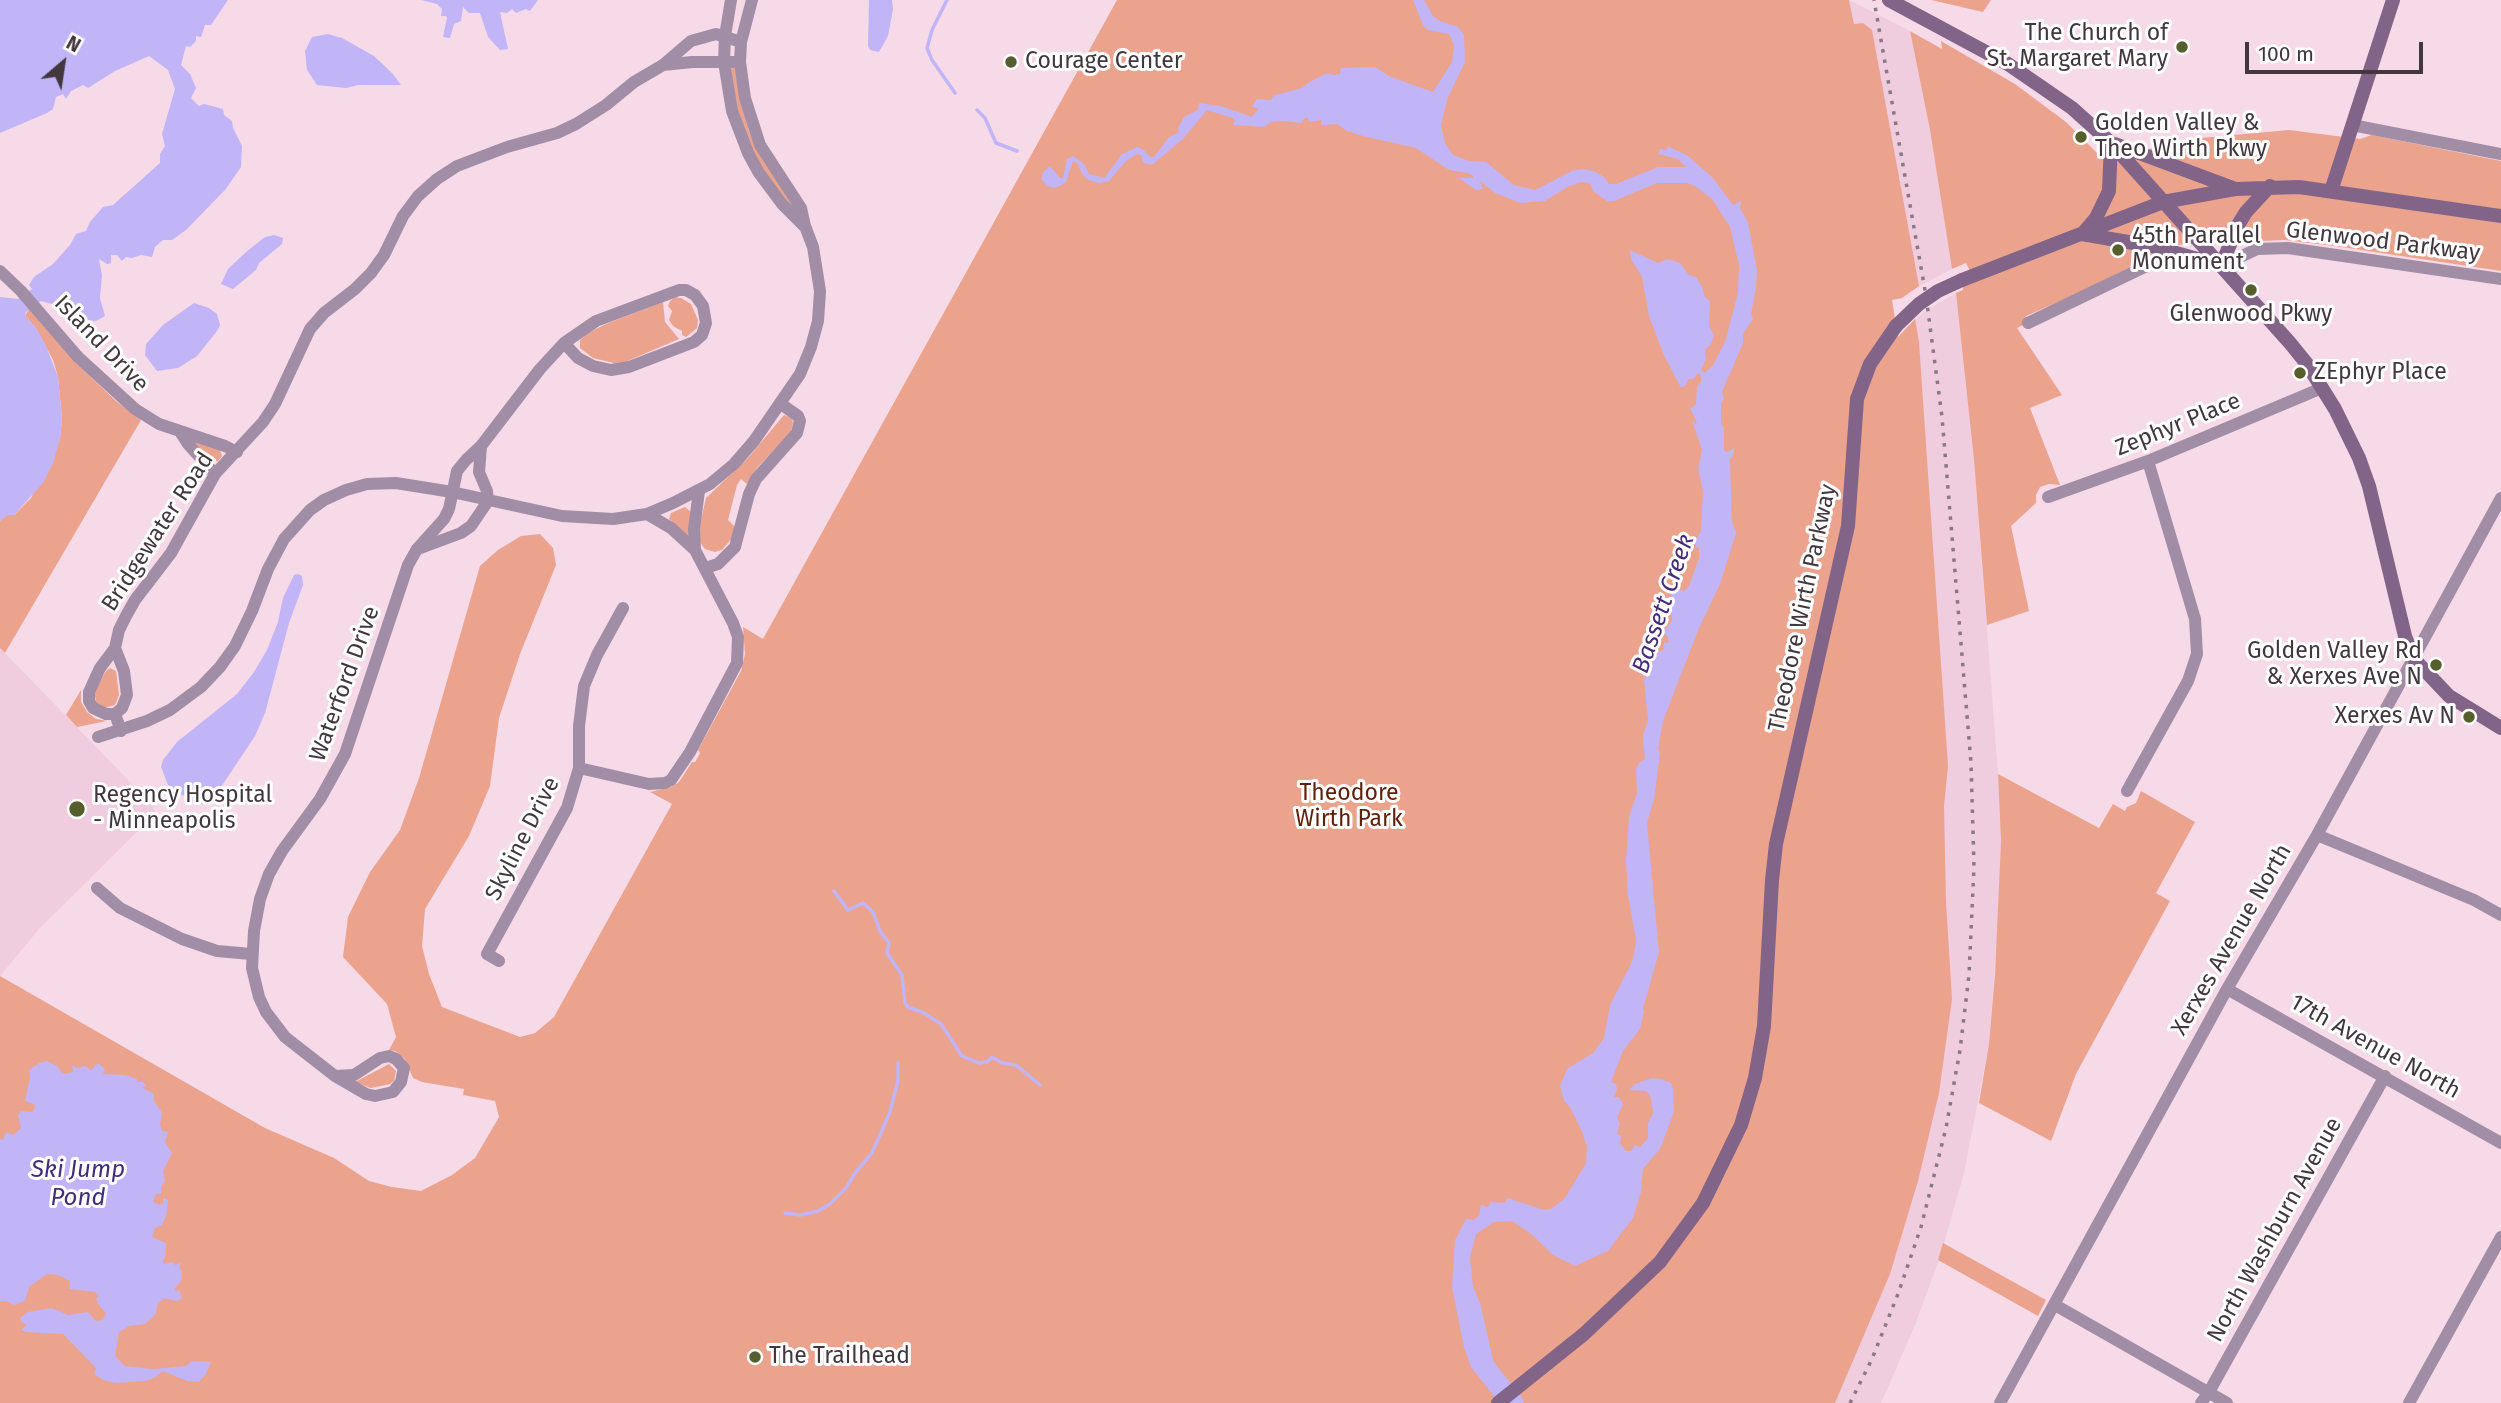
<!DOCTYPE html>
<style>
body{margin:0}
#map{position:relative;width:2501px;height:1403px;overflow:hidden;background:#f6dae8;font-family:"Fira Sans",sans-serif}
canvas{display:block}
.north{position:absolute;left:28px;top:28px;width:70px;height:70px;-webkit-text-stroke:5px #fff;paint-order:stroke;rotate:29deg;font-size:19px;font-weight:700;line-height:28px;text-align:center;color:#42373d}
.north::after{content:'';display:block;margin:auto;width:24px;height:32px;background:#42373d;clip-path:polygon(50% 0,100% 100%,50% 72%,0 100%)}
.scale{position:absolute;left:2245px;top:42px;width:178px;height:32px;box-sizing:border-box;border:4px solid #42373d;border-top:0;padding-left:9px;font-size:21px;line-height:24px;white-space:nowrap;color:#42373d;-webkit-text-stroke:5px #fff;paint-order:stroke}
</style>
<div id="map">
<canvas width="2501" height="1403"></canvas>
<div class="north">N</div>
<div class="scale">100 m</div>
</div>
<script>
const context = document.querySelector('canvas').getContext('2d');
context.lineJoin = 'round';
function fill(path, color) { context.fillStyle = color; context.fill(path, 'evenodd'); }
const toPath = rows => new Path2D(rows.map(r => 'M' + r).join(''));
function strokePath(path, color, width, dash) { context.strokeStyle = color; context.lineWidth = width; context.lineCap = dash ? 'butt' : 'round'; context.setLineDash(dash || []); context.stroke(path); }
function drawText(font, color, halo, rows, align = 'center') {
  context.font = font + ' "Fira Sans",sans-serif'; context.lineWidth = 6; context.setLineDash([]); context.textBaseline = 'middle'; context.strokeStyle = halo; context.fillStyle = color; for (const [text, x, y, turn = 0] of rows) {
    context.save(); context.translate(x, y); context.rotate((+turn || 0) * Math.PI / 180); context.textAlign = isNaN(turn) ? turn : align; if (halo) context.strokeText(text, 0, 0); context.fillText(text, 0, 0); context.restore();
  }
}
fill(toPath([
 [1849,0,1910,31,1930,130,1952,269,1912,290],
 [1956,293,1974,460,1998,774,2001,842,2000,897,1989,1044,1964,1173,1940,1257,1915,1325,1882,1401,1881,1403,1820,1403,1905,329,1924,312],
 [0,648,101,752,152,805,156,813,39,929,0,976]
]), '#efccde');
fill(toPath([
 [1117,0,1849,0,1854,24,1863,23,1872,30,1919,286,1902,298,1892,300,1898,337,1915,319,1919,342,1948,766,1944,806,1946,902,1952,999,1939,1093,1918,1181,1890,1274,1835,1403,0,1403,0,976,265,1128,334,1158,369,1181,392,1187,421,1191,452,1175,475,1158,499,1117,495,1101,463,1095,464,1089,422,1082,413,1078,405,1059,395,1051,389,1050,396,1037,387,1004,343,957,348,917,370,872,400,830,419,778,480,566,498,550,521,536,540,534,553,548,556,565,520,654,499,718,490,786,469,836,425,909,422,946,429,974,442,1007,520,1037,535,1033,554,1017,672,804,650,792,671,787,679,782,692,762,695,762,700,753,698,750,741,671,745,654,743,627,763,639],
 [1931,0,1991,0,1983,12],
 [1910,31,1942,49,1941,41,2015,84,2066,122,2103,159,2201,138,2289,130,2360,139,2372,135,2501,161,2501,271,2335,246,2284,240,2173,245,2081,292,2026,316,2028,323,2017,328,2062,395,2030,408,2060,485,2049,484,2040,487,2036,495,2036,503,2011,526,2029,611,1987,625,1974,460,1956,293,1963,290,1961,274,1970,271,1966,263,1952,269,1930,130],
 [733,67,737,68,749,131,756,146,793,205,792,207,759,167,735,105,731,69],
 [675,297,681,298,691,304,698,320,697,328,686,337,682,335,682,331,673,326,669,320,672,311,668,306,670,301],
 [663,302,665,322,679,339,625,362,614,363,593,358,580,348,580,340,590,332,606,324],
 [29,309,76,363,116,401,141,420,5,653,0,648,0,521,8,514,14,515,31,498,60,439,62,418,58,377,53,360,36,328,25,316],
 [784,415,792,418,793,423,791,432,757,468,747,484,741,479,737,485,728,520,735,527,733,537,722,550,715,552,705,549,699,541,699,528,706,498,748,458],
 [193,441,220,450,222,456,218,461,211,461],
 [685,507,691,512,688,538,669,519,671,513],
 [110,668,116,671,119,695,115,705,104,708,97,704,94,693,106,671],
 [81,690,81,702,87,712,96,719,107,721,77,727,66,715],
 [1998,774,2099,828,2113,804,2125,811,2127,807,2136,803,2141,791,2195,822,2156,893,2170,901,2076,1074,2051,1141,1979,1103,1989,1044,1995,974,2001,842],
 [389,1064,396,1071,394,1081,390,1084,371,1088,355,1082],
 [1943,1243,2046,1300,2038,1316,1938,1260]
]), '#eca38d');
fill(toPath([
 [0,0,228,0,211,25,205,25,201,37,196,36,196,41,190,47,186,46,181,65,190,74,196,88,191,98,199,106,204,104,223,109,224,115,232,121,233,128,242,146,241,167,225,190,186,230,172,240,163,240,155,247,152,257,141,255,132,258,126,257,122,261,117,255,111,255,111,263,107,264,99,259,102,275,100,298,105,316,96,321,73,319,52,304,41,301,26,312,25,316,36,328,46,346,58,377,62,418,60,439,53,463,43,483,14,515,8,515,0,521,0,297,17,299,32,289,29,285,34,277,53,264,70,245,76,234,86,231,90,222,103,207,113,205,160,163,160,154,165,146,162,134,175,89,168,70,149,56,115,71,88,88,83,85,71,91,66,99,63,94,56,97,53,109,47,113,0,133],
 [421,0,538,0,530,11,526,9,516,13,512,9,507,13,500,12,508,49,500,50,488,37,480,13,469,13,463,7,461,21,454,24,450,38,443,37,447,18,446,16,441,16,442,9,437,4],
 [869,0,892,0,893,9,888,36,879,52,870,50,868,46],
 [1413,0,1424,0,1433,16,1440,21,1458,27,1464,35,1465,62,1448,97,1441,125,1445,143,1453,155,1469,161,1486,162,1514,185,1535,190,1572,171,1582,169,1594,171,1604,177,1609,184,1616,184,1658,167,1686,167,1678,159,1658,154,1660,149,1666,150,1668,146,1688,156,1712,177,1733,205,1741,201,1740,208,1748,223,1757,270,1756,288,1751,314,1753,319,1743,334,1743,343,1722,392,1724,398,1721,404,1721,423,1724,428,1724,450,1727,452,1734,448,1734,454,1730,459,1731,498,1732,522,1736,533,1720,584,1699,628,1663,721,1658,749,1660,753,1654,799,1647,823,1659,952,1643,1009,1644,1012,1640,1029,1623,1051,1611,1082,1616,1084,1617,1089,1614,1097,1619,1097,1623,1104,1617,1118,1620,1123,1617,1134,1621,1136,1620,1143,1626,1151,1631,1151,1635,1145,1640,1147,1648,1138,1648,1123,1653,1113,1651,1097,1646,1091,1629,1090,1635,1084,1652,1078,1661,1079,1671,1083,1673,1089,1674,1112,1660,1149,1643,1169,1641,1192,1633,1218,1608,1251,1575,1266,1553,1255,1531,1234,1512,1221,1494,1222,1476,1234,1470,1258,1473,1286,1481,1306,1493,1360,1500,1374,1506,1379,1490,1391,1471,1367,1464,1347,1452,1287,1455,1240,1466,1219,1474,1220,1479,1215,1481,1205,1488,1207,1491,1202,1505,1203,1507,1198,1544,1210,1551,1209,1565,1198,1586,1163,1587,1147,1583,1134,1570,1107,1564,1101,1560,1086,1567,1069,1593,1053,1604,1038,1610,1005,1630,966,1634,954,1636,941,1628,895,1626,862,1629,817,1637,793,1636,770,1639,763,1645,759,1643,736,1648,720,1644,680,1658,652,1663,650,1664,642,1669,643,1667,636,1662,633,1672,621,1672,612,1668,607,1672,591,1676,589,1684,591,1689,586,1699,558,1699,548,1696,547,1695,541,1701,531,1703,491,1698,469,1702,450,1692,421,1697,425,1695,418,1690,409,1696,404,1697,387,1701,381,1701,376,1698,373,1693,379,1688,379,1686,385,1681,388,1663,353,1649,316,1642,277,1631,259,1630,250,1658,263,1668,259,1680,263,1689,275,1696,277,1702,287,1705,297,1710,301,1709,326,1714,335,1711,344,1705,350,1706,359,1701,370,1705,373,1713,365,1725,342,1738,293,1739,265,1730,227,1712,199,1695,186,1687,183,1657,183,1614,201,1607,201,1593,191,1591,184,1582,182,1569,186,1545,201,1521,203,1495,193,1480,181,1483,189,1476,190,1459,178,1473,178,1473,176,1468,173,1449,170,1416,148,1363,136,1347,131,1337,124,1321,125,1321,120,1309,122,1308,118,1305,118,1301,123,1283,121,1271,122,1264,127,1236,125,1233,125,1235,121,1233,118,1207,110,1183,139,1152,165,1143,163,1141,155,1137,154,1126,161,1109,181,1099,183,1088,180,1082,174,1078,164,1073,161,1066,182,1060,186,1054,188,1047,186,1041,179,1043,172,1050,166,1060,178,1063,178,1067,159,1073,156,1084,164,1089,174,1104,178,1122,154,1131,150,1137,147,1144,150,1150,157,1154,157,1169,137,1179,132,1178,128,1184,117,1198,110,1199,103,1221,106,1252,117,1258,109,1252,106,1257,99,1270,100,1275,95,1302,88,1308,83,1327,73,1333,75,1340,74,1341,68,1375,67,1391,77,1433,92,1452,62,1454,45,1449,34,1428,30,1423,25],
 [328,34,342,38,374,56,392,73,401,85,358,85,346,88,317,85,307,70,305,51,312,37],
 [274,235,283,238,282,244,259,263,256,270,233,289,221,284,228,269,246,252,265,237],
 [194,303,209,308,217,314,220,325,217,331,197,356,178,368,157,371,145,355,146,344,163,325],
 [298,574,302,576,303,585,289,623,265,713,255,736,213,799,204,804,194,803,168,785,161,767,163,760,177,742,237,694,254,672,267,650,278,622,283,598,294,575],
 [47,1061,57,1066,63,1074,73,1072,72,1065,77,1068,85,1066,91,1070,98,1063,105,1069,103,1074,126,1075,137,1079,137,1082,143,1082,146,1086,142,1087,154,1094,154,1101,162,1113,160,1124,162,1131,168,1132,165,1142,172,1153,163,1171,165,1182,161,1186,161,1194,156,1194,153,1202,160,1205,163,1203,163,1198,168,1200,166,1216,162,1225,155,1228,152,1237,166,1243,166,1255,163,1261,164,1264,172,1262,175,1265,181,1262,179,1268,182,1271,182,1279,174,1290,177,1292,179,1289,182,1299,176,1301,164,1298,157,1305,156,1314,145,1324,129,1326,119,1332,115,1356,125,1366,153,1369,186,1366,192,1361,211,1362,206,1374,199,1382,187,1381,163,1371,154,1378,145,1381,116,1383,103,1380,94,1374,96,1368,63,1334,26,1332,21,1330,27,1324,22,1323,20,1318,28,1312,52,1308,68,1315,88,1312,96,1321,103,1320,106,1313,98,1304,96,1298,99,1296,95,1292,69,1289,70,1281,58,1275,47,1274,29,1287,25,1301,14,1305,6,1301,0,1302,0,1139,3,1140,6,1132,13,1135,21,1128,18,1115,21,1111,33,1112,35,1105,25,1101,30,1077,29,1070,39,1063]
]), '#c1b4f7');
strokePath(toPath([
 [947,0,932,30,927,48,932,60,955,93],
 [977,110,985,118,996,143,1017,151],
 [834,891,848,910,863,903,873,912,880,931,889,943,887,953,902,975,905,1003,908,1007,924,1013,941,1024,962,1056,979,1063,987,1062,992,1057,1002,1063,1016,1065,1040,1085],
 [785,1213,800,1215,818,1211,830,1204,846,1188,855,1173,872,1153,890,1112,898,1080,898,1063]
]), '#c1b4f7', 3.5);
strokePath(toPath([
 [1482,1364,1513,1403]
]), '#c1b4f7', 21);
strokePath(toPath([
 [731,0,725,36,724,62,732,111,748,153,759,173,782,204,804,226],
 [663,65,692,62,733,62],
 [2352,125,2501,154],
 [2221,266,2257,249,2288,248,2501,279],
 [0,271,21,291,78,357,135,409,159,424,225,446,237,452],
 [2028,323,2159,260,2169,250],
 [181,433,188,444,215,474],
 [2048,497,2148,461,2322,388],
 [418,549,461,533,471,526,488,501,487,491,479,472,481,446],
 [695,550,694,529,699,491],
 [705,568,718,564,735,547,749,494,756,479,797,433,800,421,798,416,781,404],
 [115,648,100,668,89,692,89,701,93,708,106,714,115,714],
 [121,731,115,714,122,708,127,695,124,671,115,648,119,630,126,616,135,600,171,553,215,474,263,422,275,404,310,329,324,313,355,289,371,273,384,255,403,216,418,196,437,179,457,166,507,147,557,133,576,124,606,105,634,82,663,65,691,41,716,34,741,42],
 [98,737,147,721,170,710,201,687,220,667,235,646,252,611,268,569,284,539,310,510,324,500,346,490,367,484,396,483,452,492,562,516,613,519,647,514,673,503,710,484,734,464,754,441,800,374,811,347,818,321,820,291,813,247,805,226,801,208,760,145,745,98,740,62,741,42,752,0],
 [579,768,649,784,665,783,671,780,690,752,737,663,738,637,733,623,695,550,671,528,647,514],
 [2127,791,2188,681,2197,654,2195,619,2148,461],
 [2317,835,2474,900,2501,915],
 [97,888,120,908,182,939,217,951,251,954],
 [499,961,487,954,567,808,579,768,579,726,584,686,597,655,623,608],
 [2227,989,2501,1143],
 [335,1076,354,1075,380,1058,389,1056,396,1059,404,1068,401,1082,393,1092,375,1096,366,1094,335,1076,285,1037,266,1012,259,997,252,968,254,931,260,899,269,874,282,851,320,799,345,754,408,565,417,549,444,519,449,509,457,471,466,460,481,446,540,369,564,343,578,358,593,366,611,370,629,367,694,342,702,335,706,323,703,306,695,295,686,290,679,290,596,321,564,343],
 [2055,1305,2227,1403],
 [2000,1403,2227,989,2317,835,2501,498],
 [2201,1403,2209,1392,2385,1076],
 [2409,1403,2501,1237]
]), '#a18da6', 12);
strokePath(toPath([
 [1889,0,2008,64,2072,108,2111,143,2290,343,2307,364,2335,409,2359,458,2369,486,2405,636,2414,659,2449,696,2501,728],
 [2115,144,2233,188],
 [2331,191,2393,0],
 [2084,232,2096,218,2109,191,2111,143],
 [2082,234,2151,246,2219,265],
 [2221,266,2238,225,2246,212,2270,186],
 [1962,280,2163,202,2235,189,2299,187,2501,216],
 [1498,1403,1584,1334,1660,1262,1703,1203,1741,1125,1755,1078,1764,1026,1772,880,1776,844,1848,526,1857,399,1870,364,1896,326]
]), '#816488', 14);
strokePath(toPath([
 [1850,1403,1872,1359,1898,1294,1921,1227,1946,1128,1960,1050,1969,975,1974,867,1971,763,1942,417,1926,296,1874,0]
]), '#8a7882', 3.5, [3.5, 7]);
strokePath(toPath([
 [1896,326,1919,304,1938,291,1962,280]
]), '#816488', 14);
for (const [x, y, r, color] of [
 [2182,47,7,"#575e2d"],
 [1011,62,7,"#575e2d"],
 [2081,137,7,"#575e2d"],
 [2118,250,7,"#575e2d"],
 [2251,290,7,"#575e2d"],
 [2300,373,7,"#575e2d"],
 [2436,665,7,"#575e2d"],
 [2469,717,7,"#575e2d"],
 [77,809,9,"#575e2d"],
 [755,1357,7,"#575e2d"]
]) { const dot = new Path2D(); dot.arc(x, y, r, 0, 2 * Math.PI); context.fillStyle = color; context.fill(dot); strokePath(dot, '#fff', 2.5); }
drawText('23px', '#42373d', '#fff', [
 ["The Church of",2168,34,"right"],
 ["St. Margaret Mary",2168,60,"right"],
 ["Courage Center",1025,62],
 ["Golden Valley &",2095,124],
 ["Theo Wirth Pkwy",2095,150],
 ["45th Parallel",2132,237],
 ["Monument",2132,263],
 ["Glenwood Pkwy",2251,315,"center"],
 ["ZEphyr Place",2314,373],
 ["Golden Valley Rd",2422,652,"right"],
 ["& Xerxes Ave N",2422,678,"right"],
 ["Xerxes Av N",2455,717,"right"],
 ["Regency Hospital",93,796],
 ["- Minneapolis",93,822],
 ["The Trailhead",769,1357]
], 'left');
drawText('23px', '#42373d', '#fff', [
 ["Glenwood Parkway",2383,242,7],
 ["Island Drive",101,344,46],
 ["Zephyr Place",2178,425,-22],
 ["Bridgewater Road",158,532,-57],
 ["Theodore Wirth Parkway",1803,608,-78],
 ["Waterford Drive",345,684,-70],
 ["Skyline Drive",523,839,-63],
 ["Xerxes Avenue North",2232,940,-60],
 ["17th Avenue North",2375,1047,29],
 ["North Washburn Avenue",2275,1230,-61]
]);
drawText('23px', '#60200b', '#fff', [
 ["Theodore",1349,794],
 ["Wirth Park",1349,820]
]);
drawText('italic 24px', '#432c78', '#fff', [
 ["Bassett Creek",1664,604,-71],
 ["Ski Jump",78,1170],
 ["Pond",78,1198]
]);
</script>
